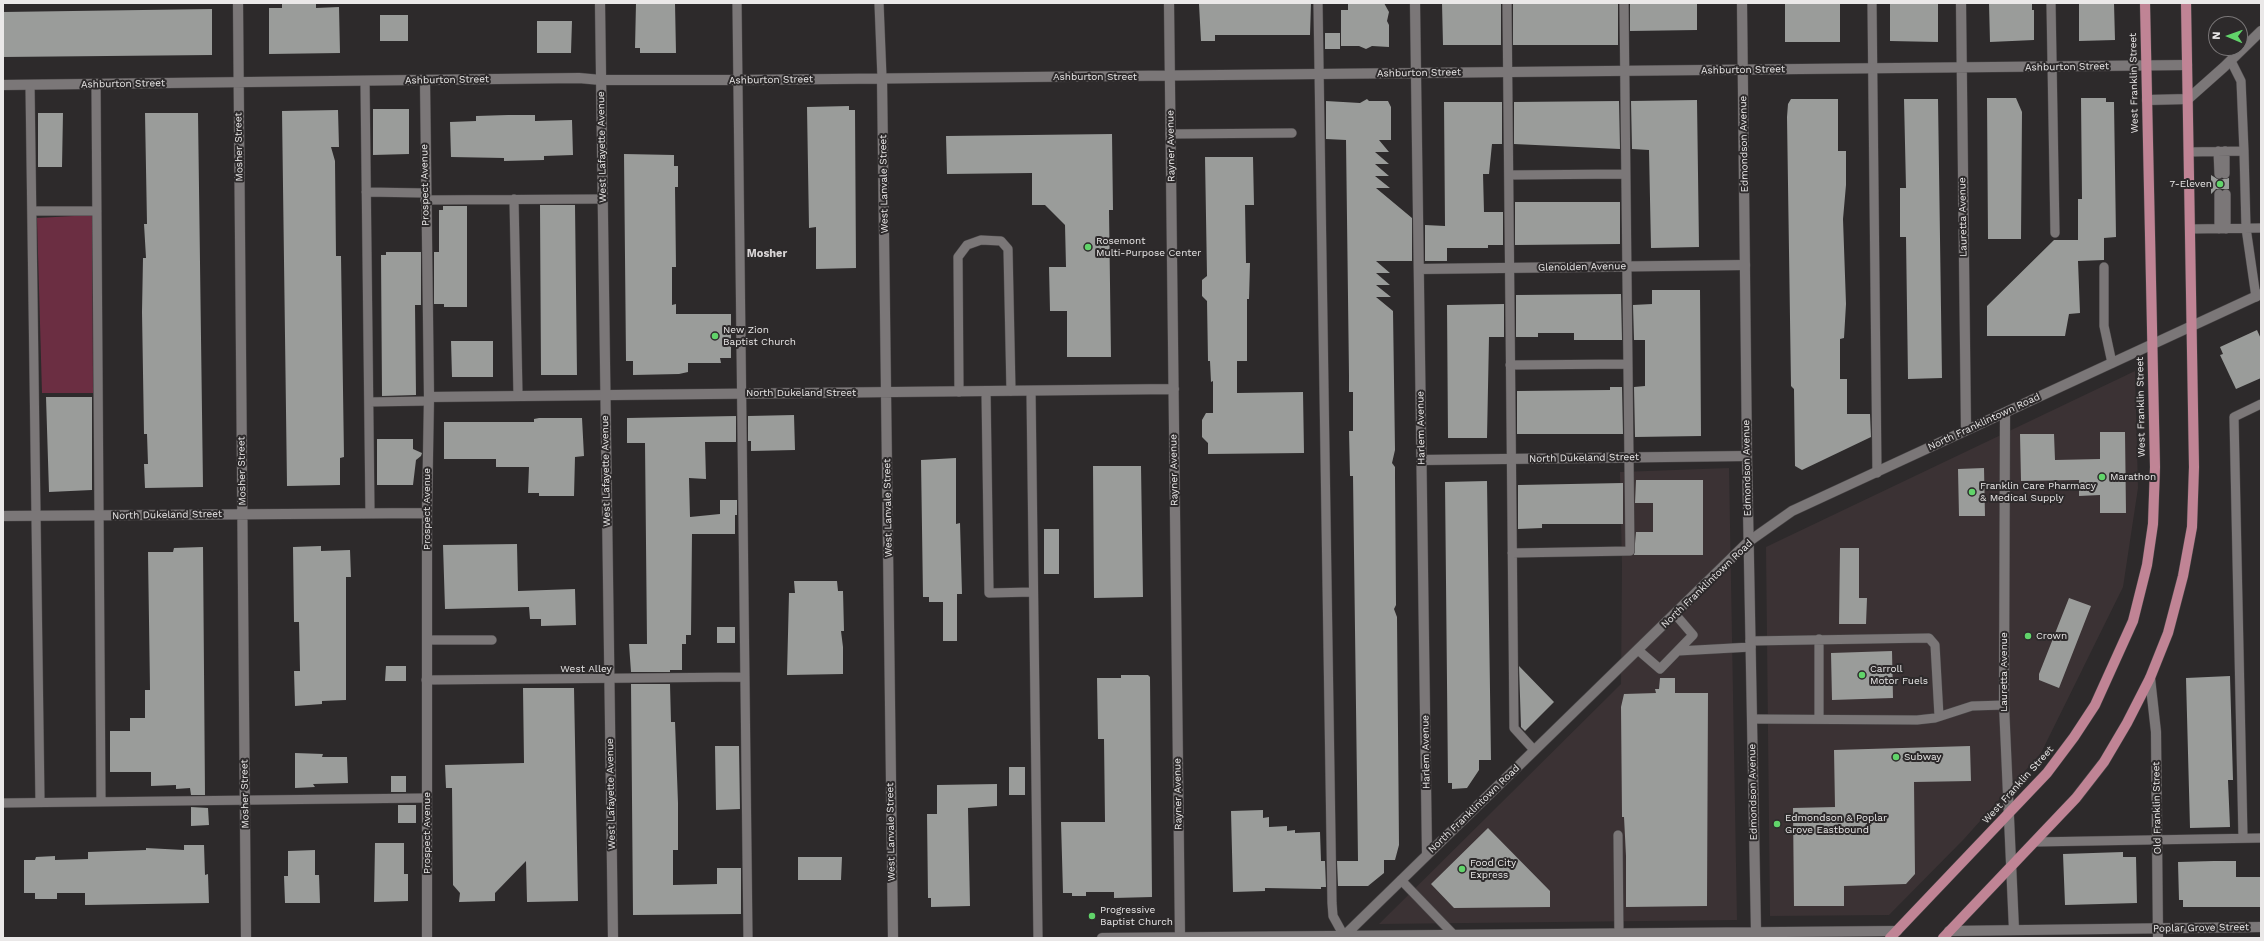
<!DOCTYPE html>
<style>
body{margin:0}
#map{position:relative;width:2264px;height:941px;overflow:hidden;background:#2d2a2b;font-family:"Work Sans",sans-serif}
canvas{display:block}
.frame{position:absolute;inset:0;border:4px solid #eae8e8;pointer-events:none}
.north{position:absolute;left:2208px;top:16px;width:40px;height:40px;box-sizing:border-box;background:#2d2a2b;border:1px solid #797677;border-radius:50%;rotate:272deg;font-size:11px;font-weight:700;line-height:16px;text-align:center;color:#eae8e8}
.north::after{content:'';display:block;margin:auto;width:14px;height:18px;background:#61d46a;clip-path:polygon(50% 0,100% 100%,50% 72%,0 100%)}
</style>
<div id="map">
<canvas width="2264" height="941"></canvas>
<div class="frame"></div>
<div class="north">N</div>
</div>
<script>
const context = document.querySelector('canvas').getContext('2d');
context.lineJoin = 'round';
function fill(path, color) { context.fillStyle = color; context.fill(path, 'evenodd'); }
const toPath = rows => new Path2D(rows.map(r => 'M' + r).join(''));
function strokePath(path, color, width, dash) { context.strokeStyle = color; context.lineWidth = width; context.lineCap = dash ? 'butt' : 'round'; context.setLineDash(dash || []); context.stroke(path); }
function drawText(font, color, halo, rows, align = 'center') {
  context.font = font + ' "Work Sans",sans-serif'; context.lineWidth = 4; context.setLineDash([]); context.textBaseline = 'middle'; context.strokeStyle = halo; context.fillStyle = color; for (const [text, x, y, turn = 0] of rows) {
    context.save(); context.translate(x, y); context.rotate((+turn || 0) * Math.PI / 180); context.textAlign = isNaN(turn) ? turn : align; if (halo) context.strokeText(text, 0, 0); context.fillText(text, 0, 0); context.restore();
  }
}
fill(toPath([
 [2135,371,2138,488,2123,587,2041,753,1964,839,1889,915,1770,916,1766,547],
 [1729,468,1737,920,1379,924,1621,684,1622,566,1620,472]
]), '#3b3234');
fill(toPath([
 [92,215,93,393,42,393,37,218]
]), '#6b2e42');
fill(toPath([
 [282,3,316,3,316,8,339,7,340,53,269,54,269,8,282,8],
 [636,3,675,3,676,53,640,53,640,48,635,48],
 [1311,3,1310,35,1215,35,1215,41,1201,41,1199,4],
 [1348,3,1384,3,1389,12,1387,21,1389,25,1389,47,1372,46,1366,49,1359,46,1341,46,1341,10,1348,10],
 [1442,3,1501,3,1501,45,1443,45],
 [1513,3,1618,3,1618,45,1513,45],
 [1630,3,1697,3,1697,30,1630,31],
 [1785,3,1840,3,1840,42,1785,42],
 [1890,3,1938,3,1938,42,1890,41],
 [1989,3,2032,3,2032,10,2034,10,2034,40,1990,42],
 [2079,3,2114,3,2115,40,2079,41],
 [212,9,212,55,3,57,3,12],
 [380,15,408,15,408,41,380,41],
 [537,21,572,21,571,53,537,53],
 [1325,33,1340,33,1340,49,1325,49],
 [1987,98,2016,98,2022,112,2021,239,1988,239],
 [2081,98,2106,98,2106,102,2114,102,2116,237,2104,238,2104,260,2078,261,2080,313,2069,314,2065,336,1987,336,1987,306,2054,240,2078,240,2078,199,2082,199],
 [1367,99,1369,101,1388,101,1391,107,1391,140,1379,140,1389,152,1375,152,1389,164,1375,164,1389,176,1375,176,1390,188,1376,188,1412,218,1412,261,1376,261,1390,273,1376,273,1390,285,1376,285,1391,297,1376,297,1393,311,1395,450,1392,463,1395,467,1395,476,1396,605,1394,609,1397,617,1399,845,1395,860,1384,860,1384,873,1368,886,1338,886,1337,861,1358,861,1353,476,1350,476,1349,431,1353,431,1353,392,1349,392,1349,376,1346,140,1326,139,1326,101,1360,103],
 [1791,99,1838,99,1838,151,1846,151,1846,185,1843,219,1846,304,1844,338,1840,339,1840,379,1847,379,1847,414,1870,414,1871,437,1802,470,1795,466,1794,389,1791,386,1787,117,1788,104],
 [1904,99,1938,99,1942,378,1908,379,1906,237,1900,237,1900,188,1906,188],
 [1697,100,1699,247,1651,248,1649,150,1632,149,1631,101],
 [1619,101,1620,149,1514,144,1514,102],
 [1444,102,1502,102,1502,144,1492,144,1489,174,1483,174,1484,212,1503,212,1503,245,1488,245,1488,248,1447,248,1447,261,1425,261,1425,225,1445,226],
 [849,106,849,110,855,110,856,268,816,269,816,227,809,228,807,107],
 [373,109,409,109,409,154,373,155],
 [338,110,339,147,331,147,335,161,336,256,341,256,344,457,340,458,340,485,287,486,282,111],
 [38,113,63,113,62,167,38,167],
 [145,113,198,113,203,487,145,488,144,464,148,464,147,434,144,434,142,312,143,258,146,258,144,224,147,224],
 [508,115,535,115,535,121,572,120,573,155,544,156,544,160,504,161,504,158,451,157,450,122,476,121,476,116],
 [1112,134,1113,210,1109,210,1111,357,1067,357,1067,311,1050,311,1049,267,1066,267,1065,225,1045,205,1032,205,1032,173,947,174,946,136],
 [624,154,674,155,674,166,678,166,678,187,675,187,676,267,672,267,672,305,676,304,676,314,731,314,731,358,720,358,721,363,688,363,688,372,679,374,633,375,633,361,626,361],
 [1205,157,1253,157,1254,205,1245,205,1246,263,1250,263,1249,299,1247,299,1247,361,1237,361,1237,393,1303,392,1304,453,1208,454,1208,443,1202,437,1202,420,1206,413,1213,413,1213,381,1211,382,1210,361,1208,361,1207,301,1202,296,1202,280,1207,276],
 [2211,175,2219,180,2229,178,2229,189,2216,189,2211,194],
 [1515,202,1620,202,1620,244,1515,245],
 [540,205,575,205,577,375,541,375],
 [443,206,467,206,467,307,444,307,444,304,434,304,434,252,439,252,439,210,443,210],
 [386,252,421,252,421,305,415,305,416,395,382,396,381,255,386,255],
 [1652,290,1700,290,1701,436,1635,437,1634,387,1645,386,1645,340,1634,340,1633,305,1652,304],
 [1621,294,1622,340,1574,340,1574,333,1538,333,1538,337,1516,337,1516,295],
 [1504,304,1504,337,1489,337,1487,438,1448,438,1447,305],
 [2257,330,2261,339,2261,378,2236,389,2220,355,2223,354,2220,347],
 [451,341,493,341,493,377,452,377],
 [1610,387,1622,387,1623,434,1517,434,1517,391,1610,390],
 [46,397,92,397,92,490,49,492],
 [794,415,795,450,751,451,751,441,748,441,748,416],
 [736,416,736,442,705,442,706,479,689,478,690,517,720,514,720,500,737,500,737,515,735,515,735,534,692,534,691,635,686,635,686,644,682,644,682,670,670,670,670,672,631,672,629,644,647,644,645,443,627,443,627,418],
 [539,418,582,418,584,456,575,457,574,496,539,496,539,493,528,493,529,467,496,467,496,459,444,459,444,422,534,422,534,419],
 [2100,432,2125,432,2126,513,2100,513,2100,495,2079,496,2079,480,2021,481,2020,434,2054,434,2055,460,2100,459],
 [377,439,413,439,413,449,422,453,421,456,416,460,413,485,377,485],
 [956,458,956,524,960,523,962,594,957,594,957,641,943,641,943,602,929,602,929,597,923,597,921,460],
 [1093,466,1141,466,1143,597,1094,598],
 [1984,468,1985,516,1959,516,1958,469],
 [1636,480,1703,480,1703,555,1634,555,1636,532,1653,532,1653,503,1635,503],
 [1487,481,1491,760,1479,760,1479,770,1467,788,1452,789,1452,783,1448,783,1445,482],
 [1623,483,1623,524,1542,524,1542,528,1518,529,1518,485],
 [1044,529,1059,529,1059,574,1044,574],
 [517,544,518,591,575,589,576,625,541,626,541,619,530,619,529,607,445,609,443,545],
 [321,546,321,551,350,550,351,577,346,577,346,700,322,701,322,704,295,706,294,671,300,671,299,622,294,622,293,547],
 [203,547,205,795,191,795,190,788,176,789,176,785,151,786,151,772,110,772,110,731,130,731,130,718,145,718,145,690,150,690,148,552,173,552,174,548],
 [1840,548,1859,548,1859,598,1867,598,1866,624,1839,624],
 [794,581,837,581,838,591,843,591,844,631,841,631,843,647,843,674,787,675,789,593,795,593],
 [2069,598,2091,606,2059,688,2039,680,2039,674],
 [717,627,735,627,735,643,717,643],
 [1892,651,1893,698,1832,700,1831,653],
 [386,666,406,666,406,681,385,681],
 [1519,666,1554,702,1525,731,1521,727],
 [1121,675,1148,675,1150,677,1152,897,1114,898,1114,892,1086,892,1086,896,1072,896,1072,893,1063,893,1061,822,1105,822,1104,739,1098,739,1097,678,1121,678],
 [2230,676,2233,780,2228,780,2230,827,2190,828,2186,678],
 [1660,678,1675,678,1675,693,1708,693,1707,906,1626,907,1626,856,1624,817,1622,817,1621,707,1624,694,1656,693,1655,689,1659,689],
 [631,684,670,684,671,722,675,722,678,803,678,850,673,850,673,885,717,884,717,868,741,868,741,914,633,915],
 [523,688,574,688,578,901,527,902,526,861,495,893,495,901,459,902,460,893,453,885,452,788,446,788,445,765,524,763],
 [715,746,739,746,740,809,716,810],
 [1970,746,1971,781,1914,782,1915,874,1906,884,1844,886,1844,906,1794,906,1793,808,1835,807,1834,750],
 [295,753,323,754,322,757,347,757,348,783,313,784,315,787,295,788],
 [1009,767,1025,767,1025,795,1009,795],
 [391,776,406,776,406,792,391,792],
 [997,784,997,806,968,808,970,906,931,907,931,898,928,898,927,814,937,814,937,785],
 [398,805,416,805,416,823,398,823],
 [191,807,208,808,209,825,191,826],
 [1263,810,1263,818,1269,817,1269,827,1287,826,1287,831,1295,830,1295,833,1320,832,1321,861,1325,861,1326,887,1321,887,1321,889,1265,888,1265,891,1233,892,1231,811],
 [1488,828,1550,891,1550,907,1454,908,1431,884],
 [375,843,404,843,404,874,408,874,408,901,374,902],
 [184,845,204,845,205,875,208,874,209,903,85,905,85,893,57,893,57,899,35,899,35,893,24,893,24,860,35,860,36,857,55,856,55,860,88,859,88,852,146,850,146,848,184,850],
 [315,850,315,875,319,875,320,903,285,903,284,876,288,876,288,851],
 [2123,852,2123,857,2136,857,2137,903,2065,905,2063,854],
 [798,857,842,857,841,880,798,880],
 [2214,861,2236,861,2236,877,2261,877,2261,907,2183,907,2183,900,2179,900,2178,862]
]), '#9a9c9a');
const service = toPath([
 [737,3,748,938],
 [879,3,882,78],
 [1318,3,1332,903,1333,916,1344,936],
 [1507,3,1514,728,1534,750],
 [1872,3,1877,473],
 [2051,3,2055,233],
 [2231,61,2241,81,2244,151],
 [365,81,370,513],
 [96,84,101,802],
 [30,85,40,802],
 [1170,134,1292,133],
 [2218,151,2219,174],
 [2189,152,2244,151,2246,228,2256,297],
 [2225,174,2225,151],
 [1509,175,1625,174],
 [366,192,425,193],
 [2219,194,2219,229],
 [2226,194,2226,229],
 [514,199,518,395],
 [425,200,602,199],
 [32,211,97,211],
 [2190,229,2261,228],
 [2104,267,2104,326,2112,363],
 [1510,365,1628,364],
 [986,391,989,593,1033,592],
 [1031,391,1038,938],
 [959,392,958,257,967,245,981,240,1001,241,1008,249,1011,391],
 [369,402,429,401],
 [1512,553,1630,551,1624,3],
 [427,640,492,640],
 [1750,641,1929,638,1935,645,1939,716],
 [1638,650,1660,669,1693,635,1675,614],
 [1678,651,1751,647],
 [426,680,745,677],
 [1752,719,1917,720,1935,718,1972,706,2004,705],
 [1819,719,1819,639],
 [3,803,427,798],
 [1618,835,1619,938],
 [2243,838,2234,417,2261,404],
 [2034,842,2261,838],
 [1401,880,1454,935]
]);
const minor = toPath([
 [238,3,246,938],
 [1169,3,1180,937],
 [1415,3,1427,854],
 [1961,3,1966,430],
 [882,78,893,938],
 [425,80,429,397,427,513,427,938],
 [3,85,579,78,601,80,738,80,2187,65],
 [2147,100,2188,99,2224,67,2261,31],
 [1419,269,1745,265],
 [429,397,1174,389],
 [2005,413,2004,705,2014,930],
 [1422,460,1747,456],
 [3,516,427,513],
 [2150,678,2156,732,2158,938],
 [1949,931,2261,927]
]);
const tertiary = toPath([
 [1748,542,1792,511,2261,294]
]);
const secondary = toPath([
 [600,3,613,938],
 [1742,3,1747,456,1756,932,1758,938],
 [1344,936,1748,542],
 [1102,938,1897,931]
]);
const primary = toPath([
 [1890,938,2047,773,2074,737,2095,705,2133,621,2147,565,2153,524,2155,467,2145,3],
 [1943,938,2076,798,2104,762,2127,723,2150,678,2168,633,2183,576,2192,527,2194,467,2186,3]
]);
strokePath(service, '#484546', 10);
strokePath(minor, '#484546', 11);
strokePath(tertiary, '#484546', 11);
strokePath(secondary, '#484546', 11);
strokePath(primary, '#484546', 11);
strokePath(service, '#7b7778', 9);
strokePath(minor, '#7b7778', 10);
strokePath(tertiary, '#7b7778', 10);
strokePath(secondary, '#7b7778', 10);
strokePath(primary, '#c08495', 10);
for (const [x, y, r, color] of [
 [2220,184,4,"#61d46a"],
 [1088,247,4,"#61d46a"],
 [715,336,4,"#61d46a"],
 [2102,477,4,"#61d46a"],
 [1972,492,4,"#61d46a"],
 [2028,636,4,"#61d46a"],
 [1862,675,4,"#61d46a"],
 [1896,757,4,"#61d46a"],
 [1777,824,4,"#61d46a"],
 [1462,869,4,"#61d46a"],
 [1092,916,4,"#61d46a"]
]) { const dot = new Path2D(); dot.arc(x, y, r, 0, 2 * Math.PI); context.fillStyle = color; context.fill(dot); strokePath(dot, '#2d2a2b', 1.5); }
drawText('10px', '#eae8e8', '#2d2a2b', [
 ["Ashburton Street",2067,67,-1],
 ["Ashburton Street",1743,70,-1],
 ["Ashburton Street",1419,73,-1],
 ["Ashburton Street",1095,77],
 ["Ashburton Street",447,80,-1],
 ["Ashburton Street",771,80,-1],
 ["West Franklin Street",2134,83,-91],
 ["Ashburton Street",123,84,-1],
 ["Edmondson Avenue",1744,144,-91],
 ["Rayner Avenue",1171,146,-91],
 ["Mosher Street",239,147,-91],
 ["West Lafayette Avenue",602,147,-91],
 ["West Lanvale Street",884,184,-91],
 ["Prospect Avenue",425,185,-91],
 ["Lauretta Avenue",1963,217,-91],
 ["Glenolden Avenue",1582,267,-1],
 ["North Dukeland Street",801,393],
 ["West Franklin Street",2141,407,-91],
 ["North Franklintown Road",1984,422,-25],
 ["Harlem Avenue",1421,428,-91],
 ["North Dukeland Street",1584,458,-1],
 ["Edmondson Avenue",1747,468,-91],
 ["Rayner Avenue",1174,470,-91],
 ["Mosher Street",242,471,-91],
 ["West Lafayette Avenue",606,471,-91],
 ["West Lanvale Street",888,508,-91],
 ["Prospect Avenue",427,509,-90],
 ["North Dukeland Street",167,515,-1],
 ["North Franklintown Road",1707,584,-44],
 ["West Alley",586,669],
 ["Lauretta Avenue",2004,672,-90],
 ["Harlem Avenue",1426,752,-91],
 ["West Franklin Street",2018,785,-48],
 ["Edmondson Avenue",1753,792,-91],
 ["Mosher Street",245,794,-91],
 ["West Lafayette Avenue",611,794,-91],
 ["Rayner Avenue",1178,794,-91],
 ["Old Franklin Street",2157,808,-91],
 ["North Franklintown Road",1474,809,-44],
 ["West Lanvale Street",891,832,-91],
 ["Prospect Avenue",427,833,-90],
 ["Poplar Grove Street",2201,928,-1]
]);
drawText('10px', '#eae8e8', '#2d2a2b', [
 ["7-Eleven",2212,184,"right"],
 ["Rosemont",1096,241],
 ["Multi-Purpose Center",1096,253],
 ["New Zion",723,330],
 ["Baptist Church",723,342],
 ["Marathon",2110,477],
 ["Franklin Care Pharmacy",1980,486],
 ["& Medical Supply",1980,498],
 ["Crown",2036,636],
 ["Carroll",1870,669],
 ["Motor Fuels",1870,681],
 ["Subway",1904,757],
 ["Edmondson & Poplar",1785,818],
 ["Grove Eastbound",1785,830],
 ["Food City",1470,863],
 ["Express",1470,875],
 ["Progressive",1100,910],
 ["Baptist Church",1100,922]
], 'left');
drawText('bold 11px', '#d8d4d5', '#2d2a2b', [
 ["Mosher",767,254]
]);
</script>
